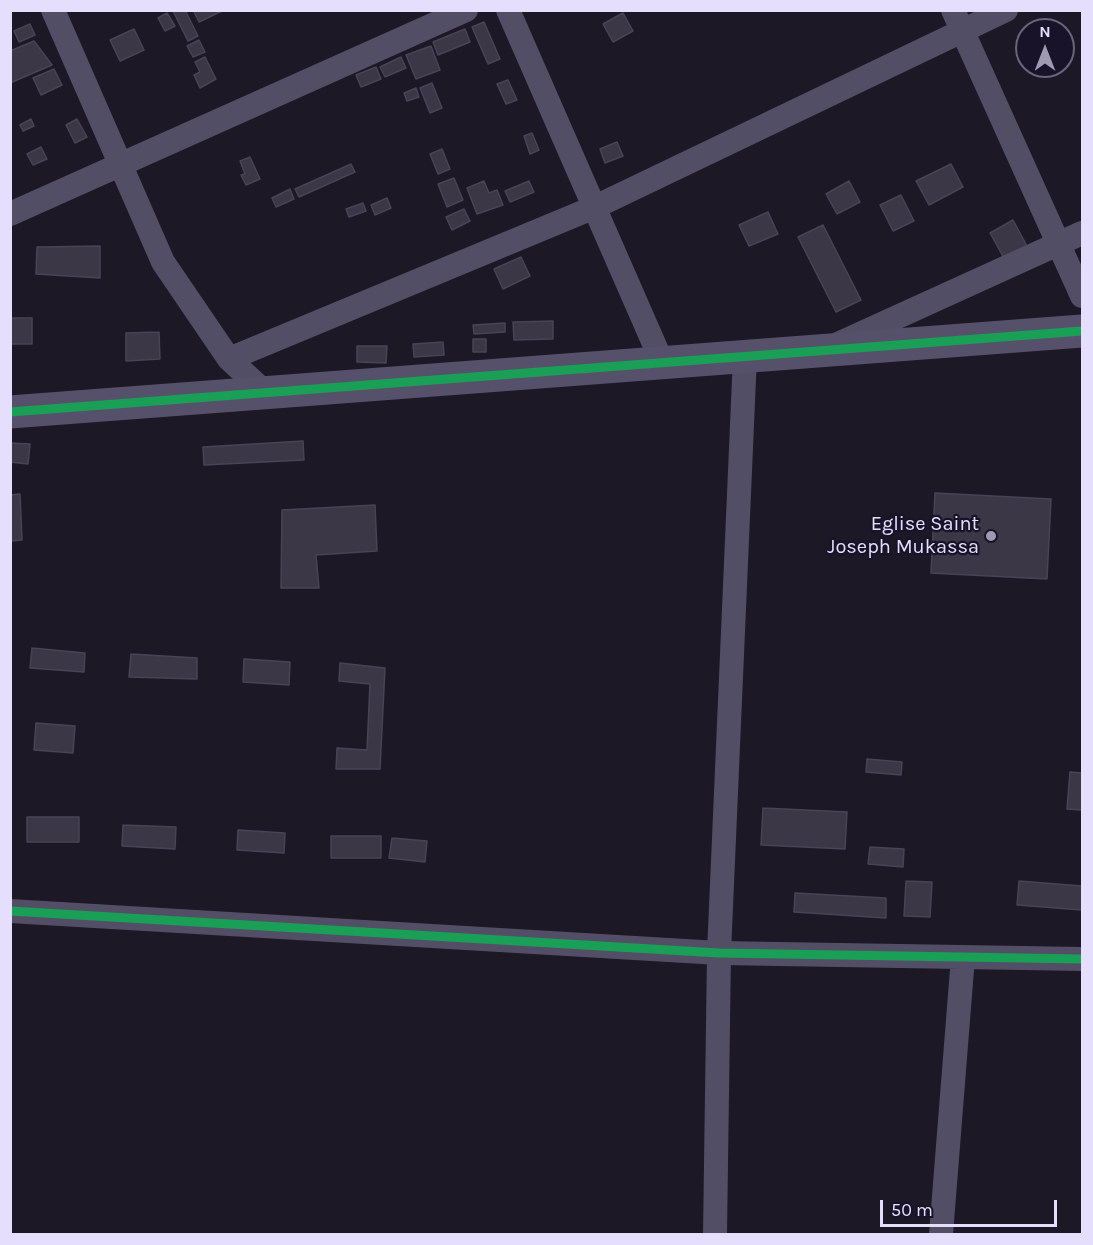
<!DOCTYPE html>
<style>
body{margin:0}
#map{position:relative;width:1093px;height:1245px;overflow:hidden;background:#1c1825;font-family:Karla,sans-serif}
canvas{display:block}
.frame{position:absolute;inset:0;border:12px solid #e5defd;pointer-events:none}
.north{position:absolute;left:1015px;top:18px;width:60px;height:60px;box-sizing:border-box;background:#19132a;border:2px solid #6b647e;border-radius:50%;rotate:0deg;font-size:16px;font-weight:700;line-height:24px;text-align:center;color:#e5defd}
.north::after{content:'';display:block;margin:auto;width:21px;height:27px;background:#9f99b1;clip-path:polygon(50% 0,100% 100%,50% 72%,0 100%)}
.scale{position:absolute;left:880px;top:1200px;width:177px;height:27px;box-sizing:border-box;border:3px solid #e5defd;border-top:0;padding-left:8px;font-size:18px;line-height:21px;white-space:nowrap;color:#e5defd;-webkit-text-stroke:4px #19132a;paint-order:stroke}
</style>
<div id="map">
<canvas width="1093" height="1245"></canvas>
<div class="frame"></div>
<div class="north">N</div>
<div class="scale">50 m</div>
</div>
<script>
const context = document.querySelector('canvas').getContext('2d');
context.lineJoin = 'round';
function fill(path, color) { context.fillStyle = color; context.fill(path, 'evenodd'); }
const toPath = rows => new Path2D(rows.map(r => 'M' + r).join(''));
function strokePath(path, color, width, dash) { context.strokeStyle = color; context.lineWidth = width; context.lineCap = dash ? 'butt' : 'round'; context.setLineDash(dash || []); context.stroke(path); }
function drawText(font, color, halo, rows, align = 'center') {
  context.font = font + ' Karla,sans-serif'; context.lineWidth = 4.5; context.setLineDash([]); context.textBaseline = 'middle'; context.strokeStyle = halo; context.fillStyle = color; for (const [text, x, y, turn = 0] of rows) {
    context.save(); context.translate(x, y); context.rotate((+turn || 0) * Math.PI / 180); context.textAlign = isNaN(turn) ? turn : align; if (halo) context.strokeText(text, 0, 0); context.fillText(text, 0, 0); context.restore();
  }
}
const building = toPath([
 [185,10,198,36,188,41,173,11,185,10],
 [193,10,224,10,199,22,193,10],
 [167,13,175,26,165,31,158,18,167,13],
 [623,13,633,31,613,42,603,24,623,13],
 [484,22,500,59,488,64,472,27,484,22],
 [30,24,35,35,19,42,14,31,30,24],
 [134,29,144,50,120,61,110,40,134,29],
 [465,29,470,42,438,55,433,42,465,29],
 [199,40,205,52,193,57,187,46,199,40],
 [34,41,52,65,10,83,10,51,34,41],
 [431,46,440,70,416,79,406,55,431,46],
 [205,57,216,79,200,88,194,75,200,72,195,62,205,57],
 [401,57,406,68,385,77,380,67,401,57],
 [376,67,381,79,361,87,356,75,376,67],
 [54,69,62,85,41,95,33,78,54,69],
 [508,80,517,100,506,104,497,84,508,80],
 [432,83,442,108,430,113,420,88,432,83],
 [416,88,419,97,407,101,404,93,416,88],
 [31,119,34,126,23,131,20,125,31,119],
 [77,119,87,137,75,143,66,125,77,119],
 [532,133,539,150,530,154,524,136,532,133],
 [617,142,623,156,605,163,600,149,617,142],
 [41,147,47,159,33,165,27,154,41,147],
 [442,149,450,169,438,174,430,154,442,149],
 [250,157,260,179,246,185,241,175,245,174,240,161,250,157],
 [351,164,355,172,299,197,295,189,351,164],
 [951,164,963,187,929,205,916,181,951,164],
 [454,178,463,200,447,207,438,184,454,178],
 [484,181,489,193,497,190,503,205,477,214,467,188,484,181],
 [529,181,534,192,510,202,505,191,529,181],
 [849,181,860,202,837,214,826,194,849,181],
 [290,189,294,199,276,207,272,198,290,189],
 [901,195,914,221,893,231,880,205,901,195],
 [387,198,391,208,375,215,371,205,387,198],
 [363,203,366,211,349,217,346,209,363,203],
 [464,209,470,221,452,230,446,217,464,209],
 [768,212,778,234,749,246,739,225,768,212],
 [1013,220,1028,248,1005,260,990,233,1013,220],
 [823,225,861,300,836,312,798,237,823,225],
 [100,246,100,278,36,274,37,247,100,246],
 [521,257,530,276,503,289,494,269,521,257],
 [10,318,32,318,32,344,10,344,10,318],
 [553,321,553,339,514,340,513,322,553,321],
 [505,323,505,332,474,334,473,325,505,323],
 [159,332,160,359,126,361,126,333,159,332],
 [473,339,486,339,486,352,473,352,473,339],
 [443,342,444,355,414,357,413,344,443,342],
 [357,346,387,346,386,363,357,362,357,346],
 [303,441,304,460,204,465,203,447,303,441],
 [10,443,30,444,28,464,10,462,10,443],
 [935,493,1051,499,1047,579,931,573,935,493],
 [20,494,22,540,10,541,10,495,20,494],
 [375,505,377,551,316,555,319,588,281,588,282,510,375,505],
 [32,648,85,653,84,672,30,668,32,648],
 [131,654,197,658,197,679,129,677,131,654],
 [244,659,290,662,289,685,243,682,244,659],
 [340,663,385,668,380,769,336,769,337,748,367,750,370,684,339,681,340,663],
 [36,723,75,726,73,753,34,750,36,723],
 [867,759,902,762,901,775,866,772,867,759],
 [1070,772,1082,773,1082,810,1067,809,1070,772],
 [763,808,847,812,845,849,761,845,763,808],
 [27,817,79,817,79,842,27,842,27,817],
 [123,825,176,827,175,849,122,846,123,825],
 [238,830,285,833,284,853,237,850,238,830],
 [331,836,381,836,381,858,331,858,331,836],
 [392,838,427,841,425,862,389,858,392,838],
 [870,847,904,849,903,867,868,864,870,847],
 [906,881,932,882,930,917,904,916,906,881],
 [1019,881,1082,886,1082,910,1017,905,1019,881],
 [795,893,886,898,886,918,794,912,795,893]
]);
fill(building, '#3b3746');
strokePath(building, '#494357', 1.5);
strokePath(toPath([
 [53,10,163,262,229,359,267,394],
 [508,10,662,362],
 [953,10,1082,296],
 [10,214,466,10],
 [838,344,1082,233],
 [229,359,595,207,1006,10],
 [10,911,719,953,1082,959],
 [715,1234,719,953,745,356],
 [941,1234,963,957]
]), '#524e65', 24);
strokePath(toPath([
 [10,412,1082,331]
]), '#56516b', 33);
strokePath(toPath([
 [10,412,1082,331],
 [10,911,719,953,1082,959]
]), '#1a9f57', 9);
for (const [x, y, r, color] of [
 [991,536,6,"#9f99b1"]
]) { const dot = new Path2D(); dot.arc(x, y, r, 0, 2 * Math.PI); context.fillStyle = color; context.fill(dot); strokePath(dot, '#19132a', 2); }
drawText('20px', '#e5defd', '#19132a', [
 ["Eglise Saint",979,524],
 ["Joseph Mukassa",979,547]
], 'right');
</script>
